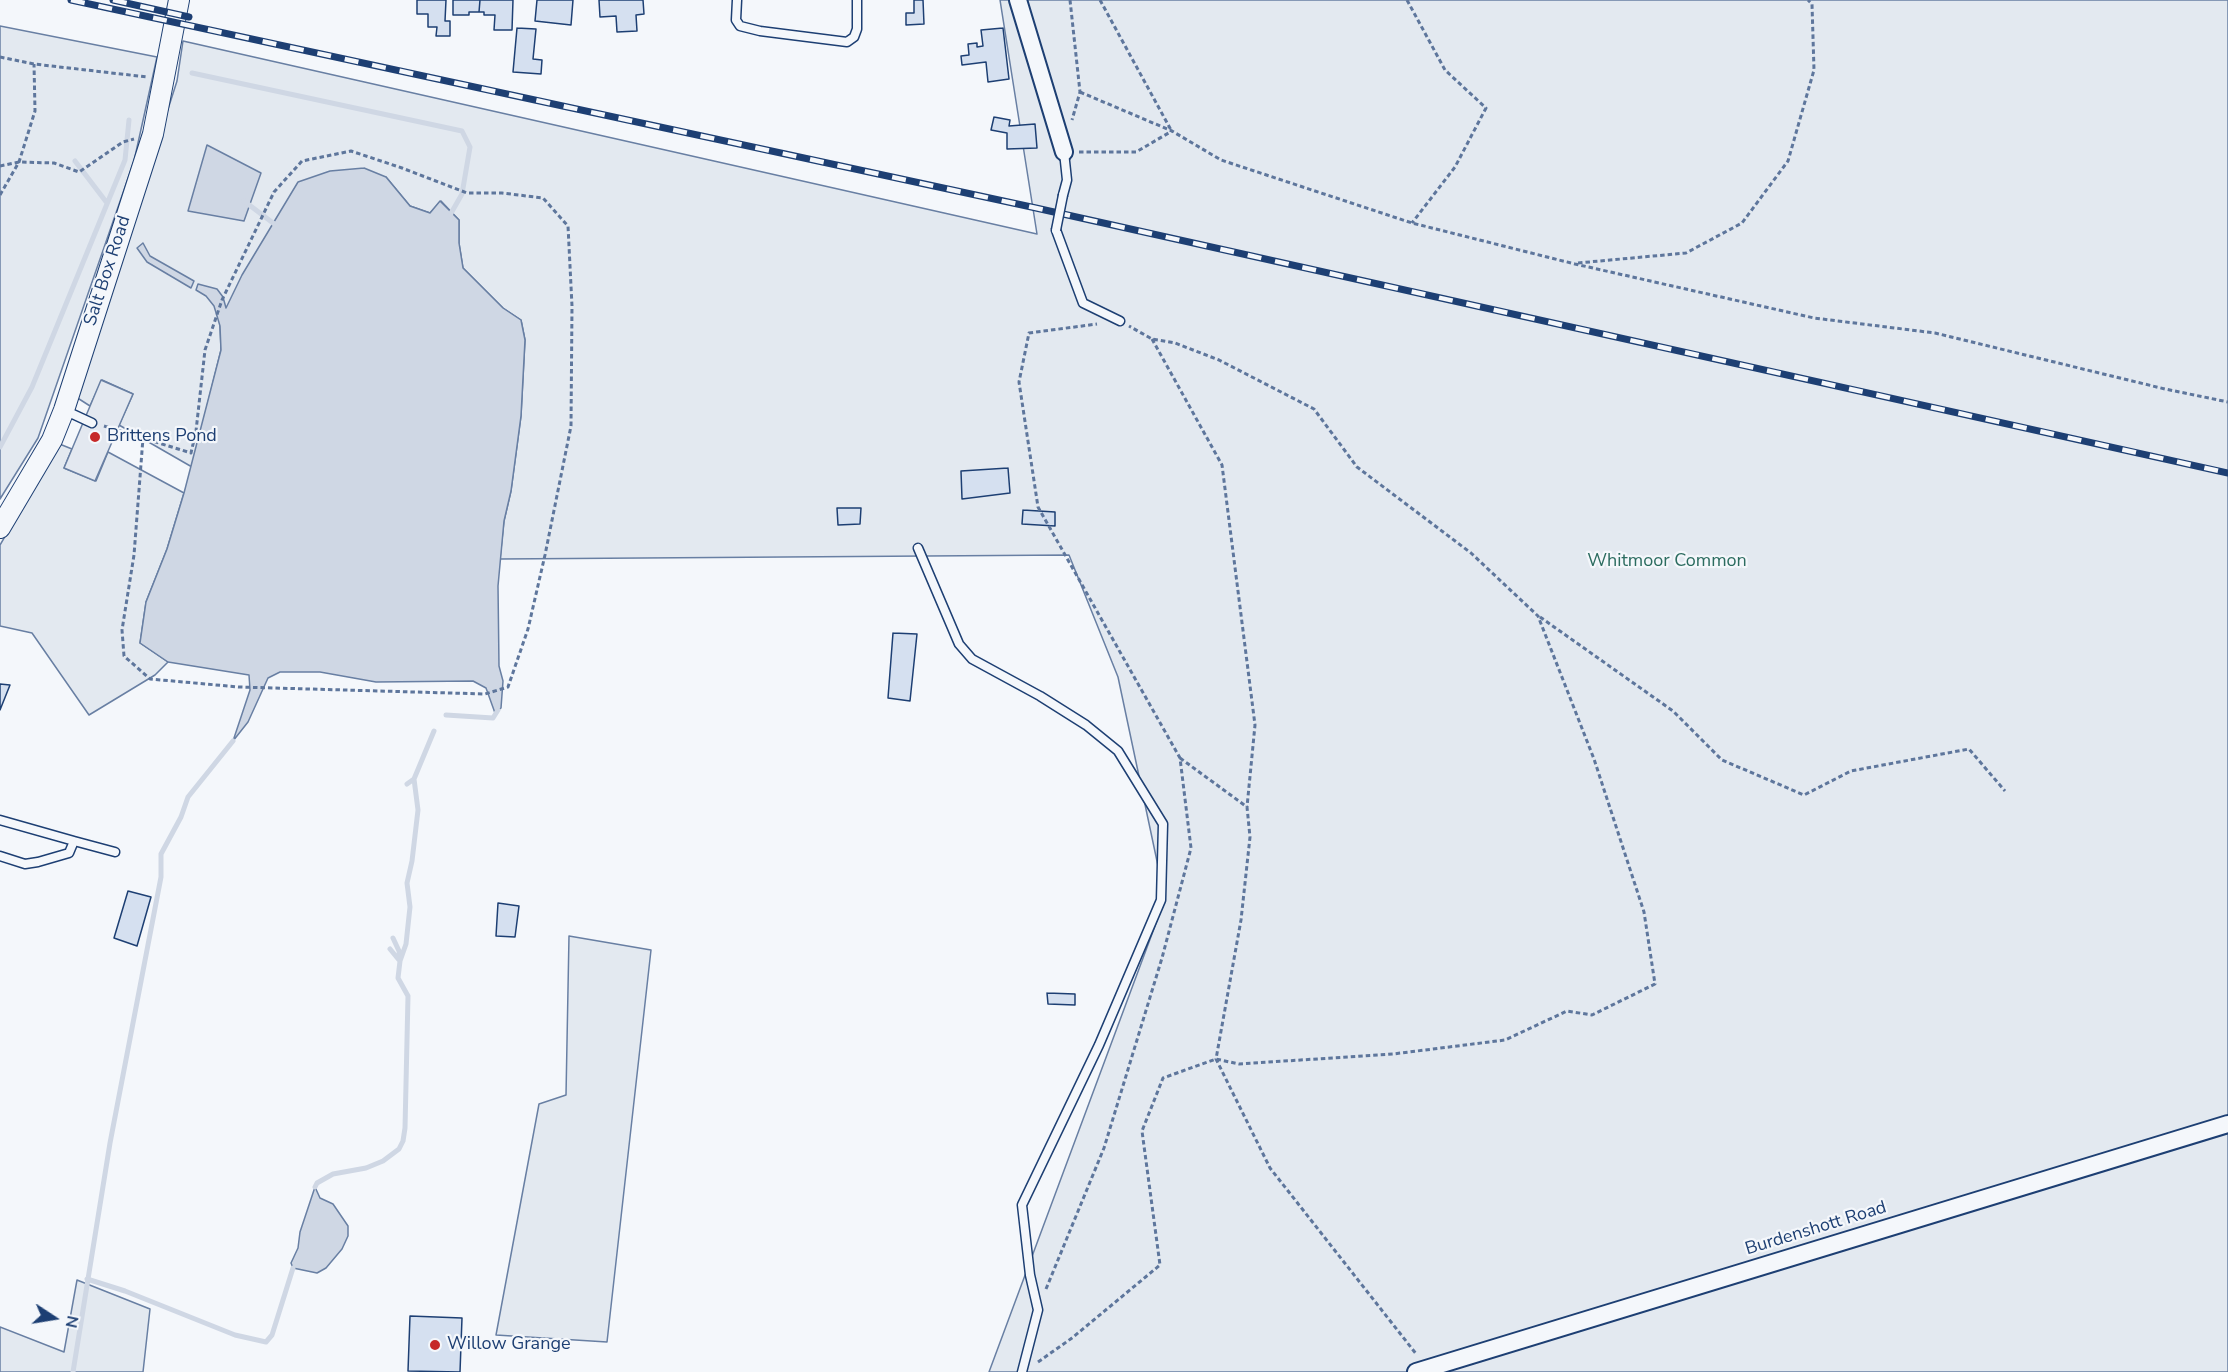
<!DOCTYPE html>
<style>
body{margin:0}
#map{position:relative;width:2228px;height:1372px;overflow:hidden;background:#f4f7fb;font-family:"Nunito Sans",sans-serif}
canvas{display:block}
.north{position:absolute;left:24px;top:1288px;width:60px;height:60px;-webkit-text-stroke:4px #f4f7fb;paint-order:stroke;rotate:102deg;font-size:16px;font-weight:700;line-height:24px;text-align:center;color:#1d3f73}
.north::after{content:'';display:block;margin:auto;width:21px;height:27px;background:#1d3f73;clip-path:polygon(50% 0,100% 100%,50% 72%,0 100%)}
</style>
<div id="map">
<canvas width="2228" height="1372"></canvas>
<div class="north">N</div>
</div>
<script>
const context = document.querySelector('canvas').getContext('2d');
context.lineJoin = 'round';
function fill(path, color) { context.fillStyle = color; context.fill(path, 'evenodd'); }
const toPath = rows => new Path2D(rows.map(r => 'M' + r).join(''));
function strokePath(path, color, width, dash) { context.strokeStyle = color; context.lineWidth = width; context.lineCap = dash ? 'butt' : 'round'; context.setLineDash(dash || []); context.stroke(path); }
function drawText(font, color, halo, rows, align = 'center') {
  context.font = font + ' "Nunito Sans",sans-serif'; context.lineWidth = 4.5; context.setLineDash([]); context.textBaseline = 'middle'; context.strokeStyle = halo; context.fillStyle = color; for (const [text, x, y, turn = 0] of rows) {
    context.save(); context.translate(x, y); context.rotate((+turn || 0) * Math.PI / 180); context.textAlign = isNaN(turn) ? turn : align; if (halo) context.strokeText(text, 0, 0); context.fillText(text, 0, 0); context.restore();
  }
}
const green = toPath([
 [1000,0,2228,0,2228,1372,989,1372,1165,899,1118,677,1069,555,500,559,504,521,511,491,521,416,525,340,521,320,503,308,463,268,459,243,459,220,441,201,430,213,410,206,386,177,220,326,221,350,192,467,119,425,133,394,102,380,90,406,76,397,177,81,183,41,1037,234,1000,0],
 [0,26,157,57,134,161,38,438,0,499,0,26],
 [57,443,72,449,64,468,96,481,108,452,184,493,167,549,146,602,140,643,168,662,155,675,89,715,32,633,0,626,0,545,49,461,57,443],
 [569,936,651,950,607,1342,496,1335,539,1104,566,1095,569,936],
 [77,1280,150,1309,143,1372,0,1372,0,1327,64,1352,77,1280]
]);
fill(green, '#e3e9f0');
strokePath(green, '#687fa3', 1.5);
const parking = toPath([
 [101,380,133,394,95,481,64,468,101,380]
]);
fill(parking, '#e3e8f0');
strokePath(parking, '#687fa3', 1.5);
const water = toPath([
 [207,145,261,173,244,221,188,211,207,145],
 [364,168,386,177,410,206,430,213,440,201,459,220,459,243,463,268,503,308,521,320,525,340,521,416,511,491,504,521,498,586,499,666,503,681,501,708,495,713,486,688,473,681,376,682,320,672,280,672,268,678,248,722,233,741,250,690,249,675,168,662,140,643,146,602,167,549,184,493,221,350,220,326,214,306,206,296,196,290,198,284,217,289,223,297,226,308,242,275,298,182,330,171,364,168],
 [143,243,150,256,194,281,191,288,147,262,137,248,143,243],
 [315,1187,320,1198,333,1204,348,1226,348,1236,342,1249,326,1268,317,1273,293,1268,291,1263,298,1248,300,1232,315,1187]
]);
fill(water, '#cfd7e4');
strokePath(water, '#687fa3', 1.5);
strokePath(toPath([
 [192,73,462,131,470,147,462,194,450,215],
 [75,161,107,203],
 [244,201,277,226],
 [0,447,32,387,125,160,129,120],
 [446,715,493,718,498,710],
 [407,784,414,779,434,731],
 [393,938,399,951,400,959],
 [390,949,399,960],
 [315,1187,317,1183,333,1174,366,1168,383,1161,399,1149,403,1141,405,1128,408,996,398,978,400,961,406,944,410,907,407,883,412,861,418,810,414,779],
 [87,1279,125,1291,235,1335,266,1342,272,1335,293,1268],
 [73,1372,110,1143,161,877,161,854,181,817,188,797,233,741]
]), '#cfd7e4', 5);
const building = toPath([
 [417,0,446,0,445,21,450,21,450,36,436,36,437,27,428,27,428,14,417,14,417,0],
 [453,0,480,0,479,12,469,12,469,15,453,15,453,0],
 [480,0,513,0,512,30,494,30,495,15,484,15,484,12,479,12,480,0],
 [537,0,573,0,571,25,535,21,537,0],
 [599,0,643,0,644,14,636,15,637,31,617,32,616,16,600,17,599,0],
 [914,0,923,0,924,24,906,25,906,13,914,13,914,0],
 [517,28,536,29,533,59,542,60,541,74,513,72,517,28],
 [1003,28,1009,79,988,82,986,62,962,65,961,56,969,55,968,44,977,43,977,47,983,46,981,30,1003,28],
 [994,117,1010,120,1009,126,1035,124,1037,148,1007,149,1007,133,991,130,994,117],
 [1008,468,1010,493,962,499,961,471,1008,468],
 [837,508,861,508,860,524,838,525,837,508],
 [1023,510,1055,512,1055,526,1022,524,1023,510],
 [893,633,917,634,910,701,888,698,893,633],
 [0,684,10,685,0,710,0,684],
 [128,891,151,897,137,946,114,938,128,891],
 [498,903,519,906,515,937,496,936,498,903],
 [1047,993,1075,994,1075,1005,1048,1004,1047,993],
 [410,1316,462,1318,460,1372,408,1371,410,1316]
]);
fill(building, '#d5e0f0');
strokePath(building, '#1d3f73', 1.5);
const service = toPath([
 [737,0,736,20,740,26,760,31,847,42,854,37,857,29,857,0],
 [1063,195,1067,180,1064,152],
 [1056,230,1083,303,1120,321],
 [64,410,92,423],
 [918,548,959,644,972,659,1040,696,1086,725,1118,751,1163,824,1161,900,1099,1045,1022,1205,1030,1275,1038,1310,1022,1372],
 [0,820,74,841],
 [0,856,25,864,38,862,69,853,74,841,115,852]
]);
const minor = toPath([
 [1018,0,1064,152],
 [1416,1372,2228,1124]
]);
const tertiary = toPath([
 [0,528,52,440,64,410,153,134,179,0]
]);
strokePath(service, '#1d3f73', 11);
strokePath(minor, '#1d3f73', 20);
strokePath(tertiary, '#1d3f73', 22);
strokePath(toPath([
 [1070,0,1080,92,1072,120],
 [1100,0,1171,130],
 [1407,0,1445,70,1486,108,1455,167,1412,223],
 [0,57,34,64,147,77],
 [1080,92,1172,131,1221,160,1412,223,1575,264,1814,318,1935,333,2165,389,2228,402],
 [1079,152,1136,152,1172,131],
 [0,166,19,162,54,163,79,172,123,142,134,139],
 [0,195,19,162,35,111,34,64],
 [1578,263,1686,253,1742,223,1788,161,1814,70,1812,4,1808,0],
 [1152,339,1222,465,1255,725,1247,807],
 [104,426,143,438,191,453,196,431,205,350,222,300,274,192,302,161,351,151,402,168,467,193,502,193,543,198,568,226,572,306,571,426,545,555,528,629,508,687,485,694,239,687,150,679,124,656,122,630,134,555,143,438],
 [1540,617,1673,711,1722,760,1804,795,1851,771,1969,749,2005,791],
 [1180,758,1247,807,1250,837,1241,920,1216,1059,1270,1168,1417,1355],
 [1046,1289,1104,1148,1162,958,1191,848,1180,758,1038,507,1019,382,1029,333,1097,324],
 [1038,1362,1072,1338,1160,1265,1142,1131,1163,1078,1216,1059,1239,1064,1393,1054,1505,1040,1567,1011,1592,1015,1655,984,1644,912,1594,759,1538,616,1471,553,1357,467,1314,409,1219,360,1175,343,1152,339,1129,326]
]), '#5e769c', 3, [4.5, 3]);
strokePath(service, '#f4f7fb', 8);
strokePath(minor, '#f4f7fb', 16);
strokePath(tertiary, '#f4f7fb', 20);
const rail = toPath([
 [71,0,1036,208,2228,473],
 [113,0,189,17]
]);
strokePath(rail, '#1d3f73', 7);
strokePath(rail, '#f4f7fb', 4.5, [14]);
const serviceBridge = toPath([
 [1056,230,1063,195]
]);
strokePath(serviceBridge, '#1d3f73', 11, []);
strokePath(serviceBridge, '#f4f7fb', 8);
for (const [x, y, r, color] of [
 [95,437,6,"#c62828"],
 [435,1345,6,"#c62828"]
]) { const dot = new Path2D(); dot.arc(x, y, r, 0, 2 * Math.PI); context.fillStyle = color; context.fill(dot); strokePath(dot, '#f4f7fb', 2); }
drawText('18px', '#1d3f73', '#f4f7fb', [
 ["Salt Box Road",108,271,-72],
 ["Burdenshott Road",1816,1229,-17]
]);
drawText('18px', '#1d3f73', '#f4f7fb', [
 ["Brittens Pond",107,437],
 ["Willow Grange",447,1345]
], 'left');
drawText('18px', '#2c6c60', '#f4f7fb', [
 ["Whitmoor Common",1667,562]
]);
</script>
